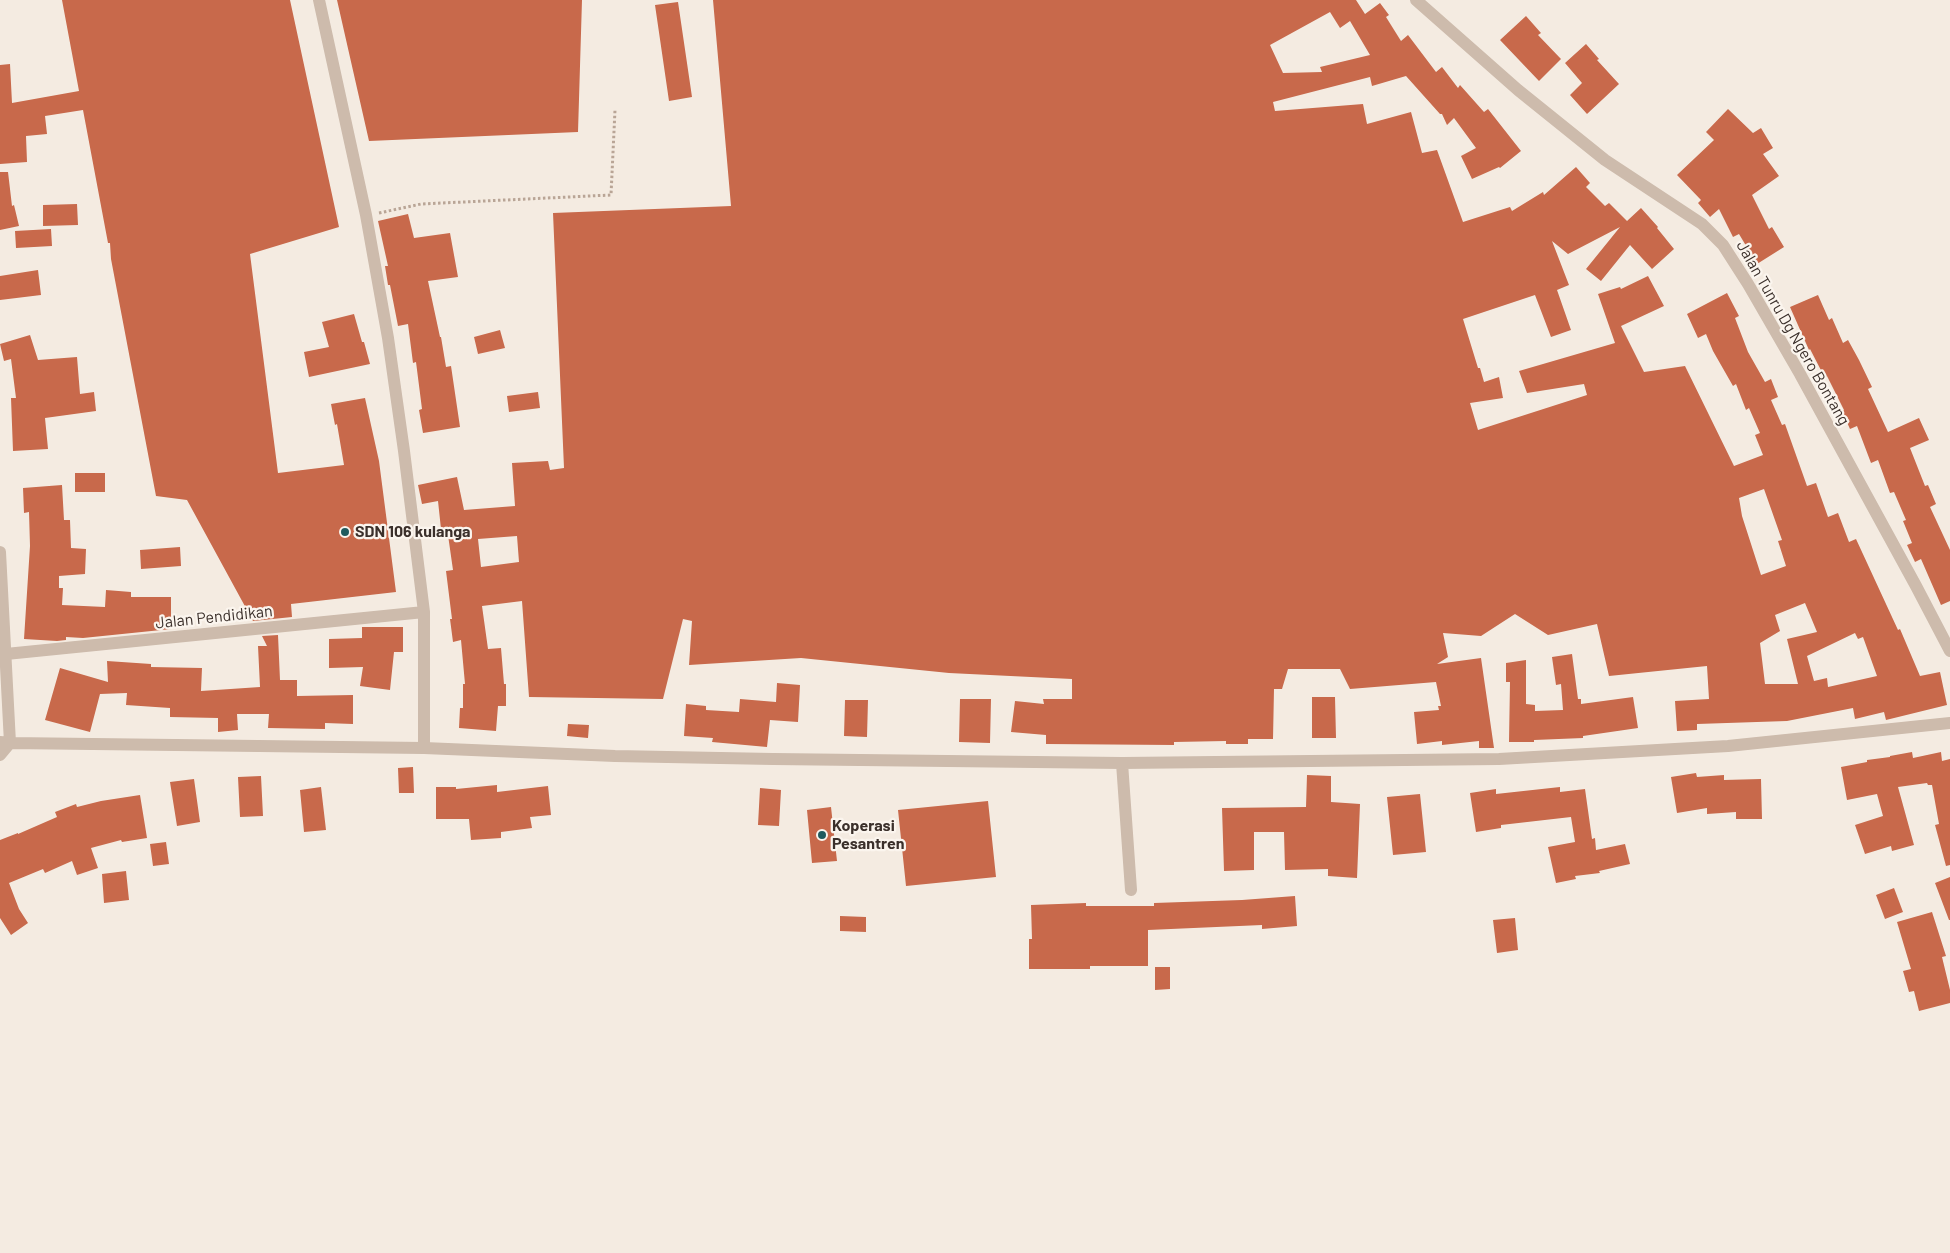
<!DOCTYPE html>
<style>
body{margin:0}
canvas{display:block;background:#f4ebe1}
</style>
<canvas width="1950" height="1253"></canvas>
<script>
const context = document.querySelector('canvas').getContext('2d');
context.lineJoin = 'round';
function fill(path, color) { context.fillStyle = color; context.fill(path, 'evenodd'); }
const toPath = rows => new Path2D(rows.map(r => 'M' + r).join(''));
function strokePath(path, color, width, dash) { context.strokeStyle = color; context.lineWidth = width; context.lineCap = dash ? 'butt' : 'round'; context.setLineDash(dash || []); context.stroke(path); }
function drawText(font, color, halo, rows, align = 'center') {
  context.font = font + ' Barlow,sans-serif'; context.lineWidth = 4.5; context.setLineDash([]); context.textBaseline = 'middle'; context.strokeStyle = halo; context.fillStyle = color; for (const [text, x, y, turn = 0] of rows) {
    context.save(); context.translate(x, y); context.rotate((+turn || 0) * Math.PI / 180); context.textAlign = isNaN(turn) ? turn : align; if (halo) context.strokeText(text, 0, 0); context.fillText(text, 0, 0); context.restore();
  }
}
fill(toPath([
 [62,0,290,0,339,227,250,254,278,473,344,465,337,424,335,425,331,404,365,398,379,461,396,592,291,604,292,617,253,621,187,500,156,496,111,259,110,243,108,243,83,110,45,116,47,134,26,136,27,162,0,164,0,65,10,64,12,103,79,91],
 [337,0,582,0,578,132,369,141],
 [713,0,1356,0,1365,14,1380,3,1389,15,1386,17,1401,41,1408,35,1436,72,1442,67,1458,88,1460,85,1484,112,1488,109,1521,151,1500,168,1499,167,1472,179,1461,156,1476,148,1454,118,1447,125,1442,114,1440,114,1406,76,1372,86,1370,77,1273,102,1275,111,1363,104,1367,124,1411,112,1422,153,1437,150,1463,222,1510,207,1512,211,1543,192,1544,195,1576,167,1590,183,1586,187,1605,206,1609,203,1627,221,1641,208,1658,227,1657,228,1674,249,1652,269,1630,245,1601,281,1586,269,1620,227,1568,254,1552,241,1569,285,1557,290,1571,330,1551,337,1535,295,1463,319,1478,368,1480,368,1484,382,1499,377,1503,398,1470,403,1478,430,1587,395,1584,384,1527,393,1519,371,1615,343,1598,294,1620,287,1621,289,1648,276,1664,306,1621,326,1644,372,1685,366,1734,466,1763,455,1755,435,1760,433,1749,408,1746,410,1736,384,1733,386,1713,351,1706,334,1698,338,1687,314,1727,293,1739,316,1735,318,1748,352,1765,382,1771,379,1778,397,1771,400,1782,425,1785,424,1807,486,1816,483,1828,517,1838,513,1849,542,1856,539,1898,630,1900,629,1920,676,1940,672,1947,705,1886,720,1884,712,1855,719,1853,708,1787,721,1697,724,1697,730,1677,731,1675,701,1709,699,1707,666,1609,676,1597,624,1548,635,1515,614,1481,636,1443,633,1448,657,1437,664,1481,658,1494,748,1479,748,1479,741,1442,745,1442,741,1417,744,1414,712,1439,710,1438,706,1441,706,1436,682,1350,689,1340,669,1288,669,1282,689,1274,689,1273,739,1248,739,1248,744,1226,744,1226,741,1174,742,1174,745,1046,744,1046,735,1011,732,1015,701,1044,704,1043,699,1072,699,1072,679,949,673,801,658,689,665,692,621,683,619,663,699,529,697,522,601,482,606,488,649,501,648,504,684,506,684,506,706,498,706,496,731,459,728,460,708,463,708,463,684,465,684,461,640,453,642,450,619,452,619,446,571,453,570,447,528,441,529,438,501,422,504,418,485,457,477,464,510,515,506,512,463,548,461,550,470,564,468,553,213,731,206],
 [1330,12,1340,28,1350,21,1370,55,1320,67,1322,72,1283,73,1270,45],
 [1764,489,1782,540,1778,541,1786,566,1761,575,1742,516,1739,498],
 [517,536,519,562,481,567,478,539],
 [1805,603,1817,632,1787,639,1798,684,1765,684,1760,643,1780,631,1775,615],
 [1855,633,1858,639,1863,637,1877,676,1828,687,1827,678,1814,681,1807,656],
 [678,2,692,97,669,101,655,5],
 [1526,16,1541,33,1538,35,1561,59,1539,81,1500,40],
 [1586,44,1599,59,1597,60,1619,84,1587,114,1570,95,1582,83,1565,63],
 [1728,109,1753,133,1761,128,1773,148,1763,154,1779,176,1752,195,1769,229,1772,227,1784,247,1757,264,1739,234,1733,237,1719,209,1710,217,1698,203,1701,200,1677,175,1714,140,1706,132],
 [0,172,8,172,12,206,14,205,19,226,0,230],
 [77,204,78,225,43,226,43,205],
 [408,214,414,238,450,233,458,277,428,281,440,337,441,337,446,367,451,366,460,427,423,433,419,410,422,409,416,362,413,363,408,324,398,326,390,285,388,285,385,266,388,266,378,221],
 [51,229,52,246,16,248,15,231],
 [38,270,41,295,0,300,0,276],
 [1818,295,1829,320,1832,318,1843,343,1848,340,1859,360,1872,387,1868,389,1888,432,1919,418,1929,440,1910,448,1925,486,1928,485,1936,504,1930,507,1950,550,1950,601,1941,605,1921,559,1915,562,1907,545,1912,543,1903,521,1906,520,1894,492,1890,493,1878,460,1871,463,1857,426,1850,429,1842,411,1844,410,1827,376,1825,378,1810,349,1809,350,1790,307],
 [354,314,362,342,364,342,370,364,309,377,304,352,329,347,322,322],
 [500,330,505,348,478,354,474,337],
 [30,335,38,360,77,357,80,394,94,392,96,411,45,418,48,449,13,451,11,398,16,398,11,359,4,361,0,344],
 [538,392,540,408,509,412,507,396],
 [75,473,105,473,105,492,75,492],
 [62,485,64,520,70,520,71,548,86,549,85,574,59,576,59,588,63,588,62,605,105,607,106,590,131,592,131,597,171,597,171,629,83,638,66,637,66,640,57,641,24,639,30,546,29,512,24,513,23,488],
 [180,547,181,566,141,569,140,550],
 [362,627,403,627,403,652,394,652,390,690,360,686,363,667,329,668,329,639,362,638],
 [278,635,280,680,297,680,297,696,353,695,353,724,325,723,325,729,268,728,269,714,237,714,238,730,218,732,218,718,170,717,170,708,126,705,127,693,100,694,90,732,45,720,60,668,108,682,107,661,151,664,151,667,202,668,201,691,260,687,258,646,267,646,262,636],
 [1572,654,1578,699,1581,699,1581,704,1633,697,1638,728,1583,736,1583,738,1534,740,1534,742,1509,742,1510,682,1506,682,1506,663,1526,660,1526,704,1535,705,1535,711,1563,710,1561,684,1556,685,1552,657],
 [777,683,800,685,798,722,770,720,767,747,712,742,713,738,684,736,686,704,706,706,706,710,739,712,740,699,776,702],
 [1312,697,1335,697,1336,738,1312,738],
 [960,699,991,699,990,743,959,742],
 [845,700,868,700,867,737,844,736],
 [568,724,589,725,588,738,567,736],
 [1912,752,1913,758,1941,752,1942,761,1950,759,1950,865,1946,866,1935,825,1939,824,1932,785,1928,785,1927,783,1898,787,1914,845,1892,851,1891,846,1865,854,1855,825,1883,816,1877,794,1847,800,1841,767,1867,762,1867,760,1890,757,1890,756],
 [413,767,414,793,399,793,398,768],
 [1696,773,1697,777,1724,775,1724,780,1761,779,1762,819,1736,819,1736,812,1707,814,1707,808,1677,813,1671,777],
 [1307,775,1331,776,1331,802,1360,804,1357,878,1328,876,1328,869,1285,870,1284,832,1254,832,1254,870,1224,871,1222,808,1306,807],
 [261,776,263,816,240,817,238,777],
 [194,779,200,822,177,826,170,782],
 [497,785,497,792,548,786,551,815,530,817,532,828,501,832,501,838,471,840,469,819,436,819,436,787,456,787,456,789],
 [321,787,326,830,304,832,300,790],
 [1560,787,1560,792,1585,789,1592,839,1595,838,1596,850,1625,844,1630,864,1599,871,1600,873,1575,876,1576,879,1556,883,1548,847,1575,842,1571,817,1501,825,1501,828,1476,832,1470,793,1496,789,1496,794],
 [760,788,781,790,779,826,758,825],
 [1420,794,1426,852,1393,855,1387,797],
 [140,795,147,838,122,842,121,840,91,848,98,868,77,875,72,861,45,873,43,869,9,883,19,909,28,923,11,935,0,918,0,840,18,833,18,834,57,817,55,812,76,804,77,807,101,801],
 [988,801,996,877,906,886,898,810],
 [831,807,837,861,812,863,807,810],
 [166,842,169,864,153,866,150,844],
 [126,871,129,900,104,903,102,874],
 [1950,877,1950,920,1949,920,1935,883],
 [1894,888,1903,912,1885,919,1876,895],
 [1295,896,1297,926,1262,929,1262,925,1148,930,1148,966,1090,966,1090,969,1029,969,1029,939,1032,939,1031,905,1086,903,1086,906,1154,906,1154,903,1242,900],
 [1932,912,1946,956,1942,957,1950,990,1950,1003,1919,1011,1914,991,1909,992,1903,971,1911,969,1897,922],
 [840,916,866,917,866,932,840,931],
 [1515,918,1518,950,1497,953,1493,920],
 [1155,967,1170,967,1170,989,1155,990]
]), '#c8694b');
strokePath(toPath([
 [379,213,421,204,611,195,615,110]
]), '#b9a596', 3, [2.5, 2.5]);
strokePath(toPath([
 [319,0,366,215,388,338,404,451,424,612,424,748],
 [1416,0,1518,90,1605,160,1702,224,1723,245,1748,284,1800,374,1916,586,1950,651],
 [0,552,10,743,0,755],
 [6,654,424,612],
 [0,742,10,743,424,748,615,756,773,759,1122,763,1499,759,1728,746,1950,723],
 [1122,763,1131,890]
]), '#cdbbac', 12);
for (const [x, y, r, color] of [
 [345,532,5,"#1f5a5e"],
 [822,835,5,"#1f5a5e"]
]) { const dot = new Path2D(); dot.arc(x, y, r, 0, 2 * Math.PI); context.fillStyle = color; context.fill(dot); strokePath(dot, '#fbf5ee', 2); }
drawText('16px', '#3b302b', '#fbf5ee', [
 ["Jalan Tunru Dg Ngero Bontang",1793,333,60],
 ["Jalan Pendidikan",214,617,-6]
]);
drawText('bold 16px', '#3b302b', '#fbf5ee', [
 ["SDN 106 kulanga",355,532],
 ["Koperasi",832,826],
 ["Pesantren",832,844]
], 'left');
</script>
